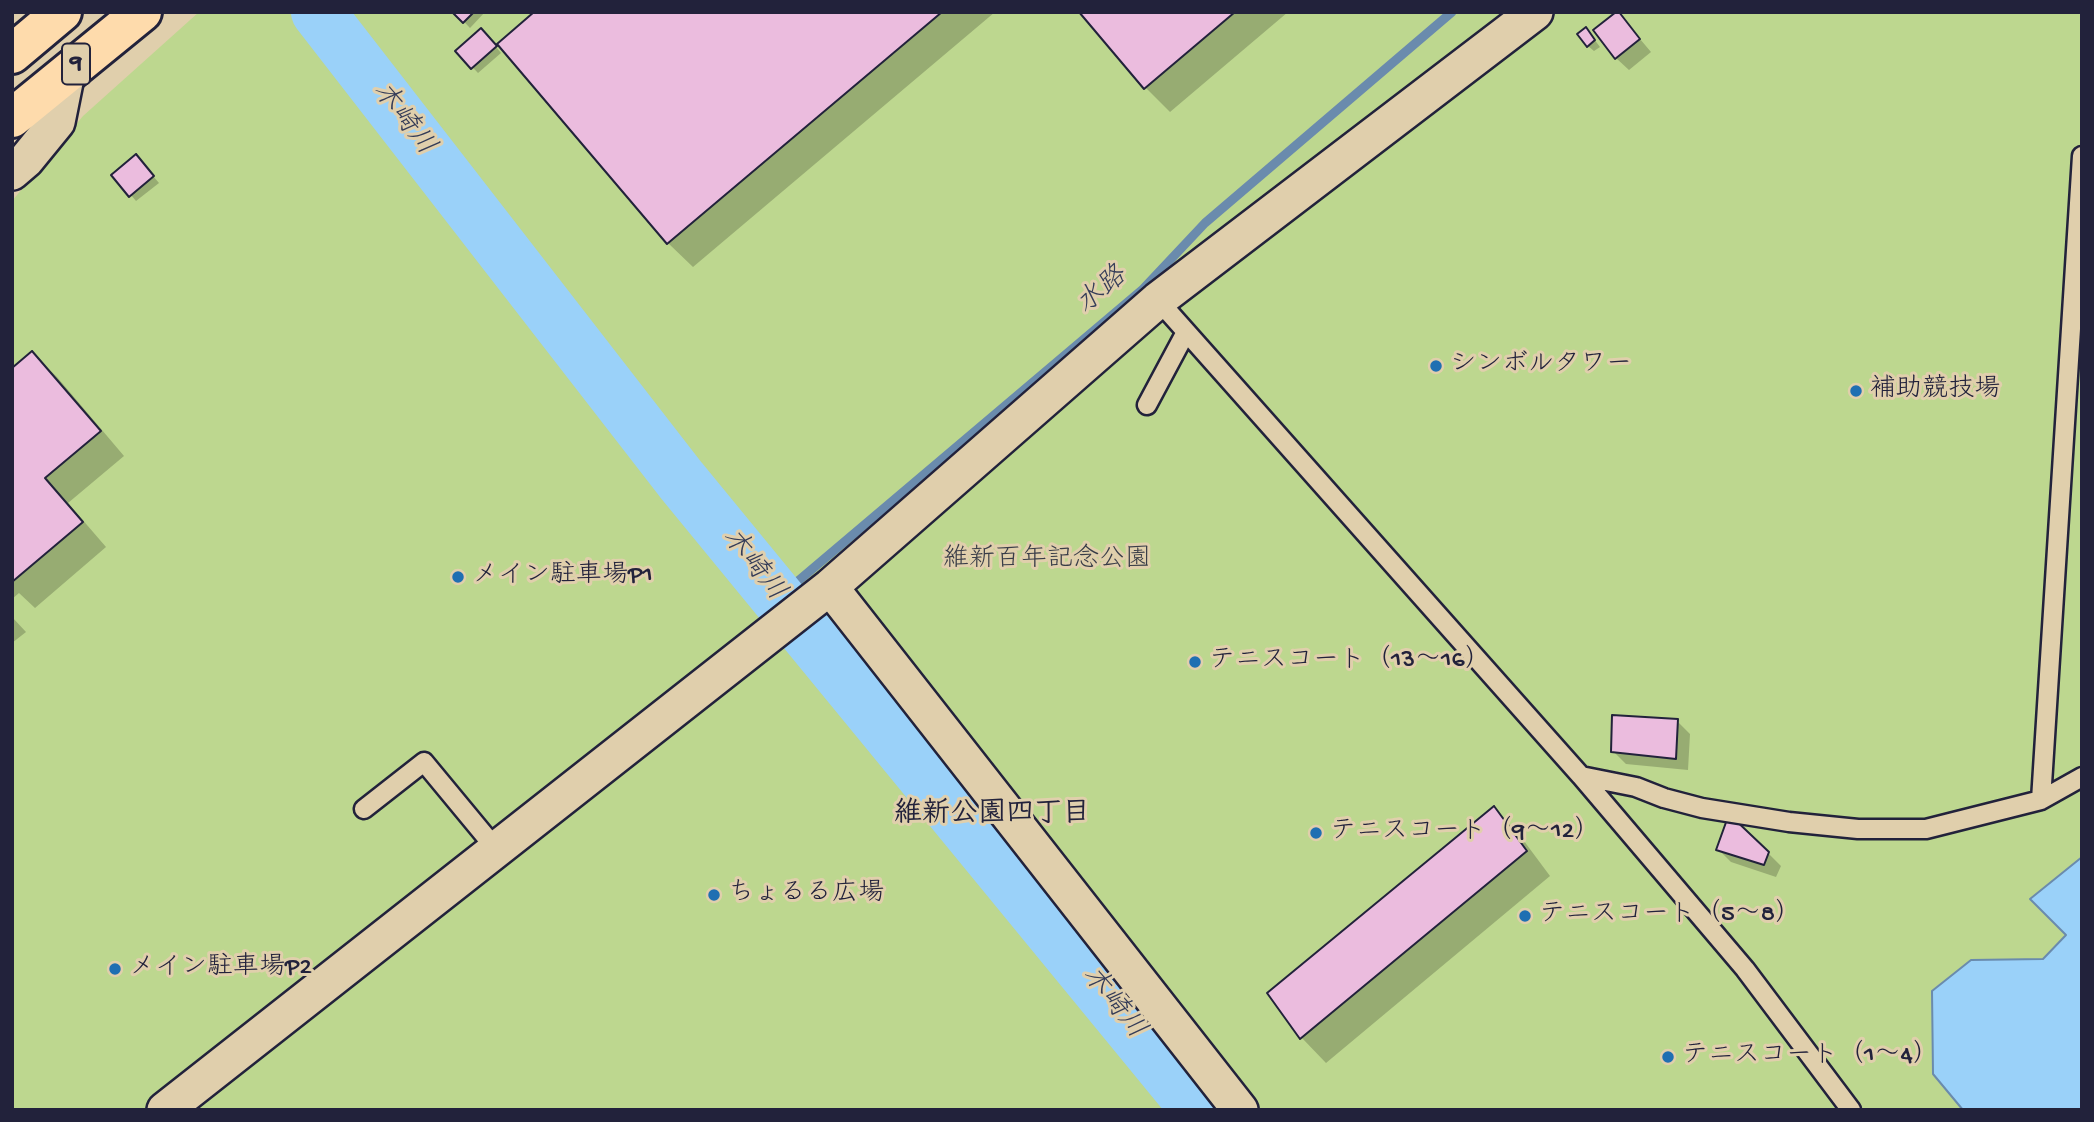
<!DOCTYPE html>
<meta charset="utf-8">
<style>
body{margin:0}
#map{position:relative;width:2094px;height:1122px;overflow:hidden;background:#e0cfac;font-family:"Gochi Hand",sans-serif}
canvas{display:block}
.frame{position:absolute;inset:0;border:14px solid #22223b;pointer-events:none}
</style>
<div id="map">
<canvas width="2094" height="1122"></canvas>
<div class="frame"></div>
</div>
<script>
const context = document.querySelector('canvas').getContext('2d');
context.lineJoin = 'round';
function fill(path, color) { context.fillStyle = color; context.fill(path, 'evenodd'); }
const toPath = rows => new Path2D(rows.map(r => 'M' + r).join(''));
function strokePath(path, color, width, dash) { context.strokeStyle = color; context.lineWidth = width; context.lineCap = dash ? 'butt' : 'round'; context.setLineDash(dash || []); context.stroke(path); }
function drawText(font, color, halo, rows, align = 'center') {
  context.font = font + ' "Gochi Hand","Klee One",sans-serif'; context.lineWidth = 6; context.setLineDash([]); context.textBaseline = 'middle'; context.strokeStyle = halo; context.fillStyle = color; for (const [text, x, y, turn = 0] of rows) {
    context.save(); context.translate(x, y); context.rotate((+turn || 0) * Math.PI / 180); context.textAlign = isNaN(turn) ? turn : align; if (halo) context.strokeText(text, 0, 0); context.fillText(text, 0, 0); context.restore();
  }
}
fill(toPath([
 [199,12,2082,12,2082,1110,12,1110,12,201,83,116]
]), '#bdd78f');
const water = toPath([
 [2082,857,2082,1110,1963,1110,1933,1074,1932,991,1971,960,2043,959,2066,935,2030,899,2082,857]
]);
fill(water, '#9ad1f9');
strokePath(water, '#6a8bad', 2);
fill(toPath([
 [455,12,485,12,470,28],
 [537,12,995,12,693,267,668,243],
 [1081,12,1288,12,1170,112,1146,88],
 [1618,13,1651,52,1629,70,1616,58],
 [1591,35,1600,47,1594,51,1588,46],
 [487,36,501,53,478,73,457,51],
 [141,162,159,183,136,201,131,195],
 [32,353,57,377,124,456,68,503,106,547,35,608,19,593,12,599,12,370],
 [12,617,26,632,12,643],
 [1677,721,1690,734,1688,770,1626,764,1613,751],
 [1494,808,1518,833,1550,876,1326,1063,1302,1038,1270,993],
 [1718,849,1768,853,1781,866,1776,877,1731,862]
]), '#0003');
strokePath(toPath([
 [778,598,1142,290,1205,223,1452,12]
]), '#6a8bad', 9);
strokePath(toPath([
 [318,12,681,480,1198,1110]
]), '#9ad1f9', 54);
const building = toPath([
 [452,12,474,12,463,23,452,12],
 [534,12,942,12,667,244,497,44,534,12],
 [1079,12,1235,12,1144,89,1079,12],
 [1616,12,1619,12,1640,39,1615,59,1593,30,1616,12],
 [1586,27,1595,40,1587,47,1577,34,1586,27],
 [481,28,497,46,471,69,455,51,481,28],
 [136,154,154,176,129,197,111,175,136,154],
 [32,351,101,431,45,478,83,522,12,582,12,368,32,351],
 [1612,715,1678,719,1676,759,1611,752,1612,715],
 [1494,806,1527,851,1300,1039,1267,993,1494,806],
 [1729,814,1769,852,1764,865,1716,850,1729,814]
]);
fill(building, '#ebbcde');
strokePath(building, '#22223b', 2);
const lane = toPath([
 [1158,300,1581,776,1745,969,1851,1110],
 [1147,405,1186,332],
 [1581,776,1636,787,1664,798,1702,808,1789,822,1858,829,1926,829,2041,800,2082,777],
 [2041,800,2082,156],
 [364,809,424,762,496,849]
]);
const street = toPath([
 [12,172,26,160,57,122,67,72],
 [830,587,1240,1110],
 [165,1110,830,587,1158,300,1535,12]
]);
const highway = toPath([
 [12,54,62,12],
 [12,118,142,12]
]);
strokePath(lane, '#22223b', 23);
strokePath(street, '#22223b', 40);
strokePath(highway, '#22223b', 44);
strokePath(lane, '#e0cfac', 18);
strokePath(street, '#e0cfac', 35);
strokePath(highway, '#fedbac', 38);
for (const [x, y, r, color] of [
 [1436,366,7,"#1f6fb2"],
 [1856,391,7,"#1f6fb2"],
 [458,577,7,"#1f6fb2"],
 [1195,662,7,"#1f6fb2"],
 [1316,833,7,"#1f6fb2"],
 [714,895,7,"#1f6fb2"],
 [1525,916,7,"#1f6fb2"],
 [115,969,7,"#1f6fb2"],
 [1668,1057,7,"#1f6fb2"]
]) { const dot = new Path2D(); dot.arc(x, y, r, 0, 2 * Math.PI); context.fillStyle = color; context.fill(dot); strokePath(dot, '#e0cfac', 2.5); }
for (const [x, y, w] of [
 [76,64,28]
]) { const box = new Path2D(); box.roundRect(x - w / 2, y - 20.5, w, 41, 5); context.fillStyle = '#e0cfac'; context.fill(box); strokePath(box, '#22223b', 2); }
drawText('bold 24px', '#22223b', null, [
 ["9",76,64]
]);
drawText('26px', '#22223b', '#e0cfac', [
 ["シンボルタワー",1450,366],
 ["補助競技場",1870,391],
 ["メイン駐車場P1",472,577],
 ["テニスコート（13～16）",1209,662],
 ["テニスコート（9～12）",1330,833],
 ["ちょるる広場",728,895],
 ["テニスコート（5～8）",1539,916],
 ["メイン駐車場P2",129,969],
 ["テニスコート（1～4）",1682,1057]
], 'left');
drawText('26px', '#393d48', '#e0cfac', [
 ["維新百年記念公園",1047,561]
]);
drawText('italic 28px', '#343c58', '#e0cfac', [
 ["木崎川",402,120,52],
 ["水路",1103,292,-41],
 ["木崎川",752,566,51],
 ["木崎川",1112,1004,51]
]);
drawText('bold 28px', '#22223b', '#e0cfac', [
 ["維新公園四丁目",992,816]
]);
</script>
